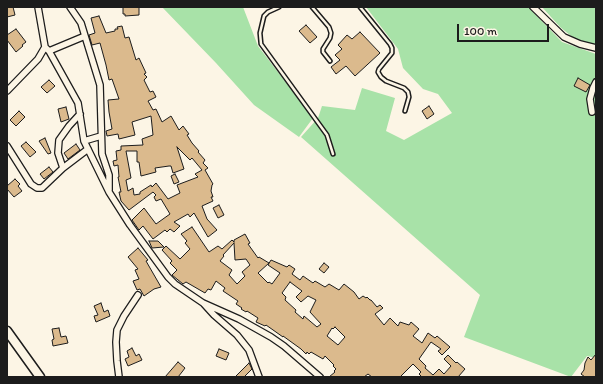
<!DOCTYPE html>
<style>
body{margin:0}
#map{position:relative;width:603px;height:384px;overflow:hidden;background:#fcf5e5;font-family:Itim,sans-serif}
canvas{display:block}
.frame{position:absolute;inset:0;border:8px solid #1c1c1c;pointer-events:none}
.scale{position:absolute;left:457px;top:24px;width:92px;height:18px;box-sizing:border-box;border:2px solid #1c1c1c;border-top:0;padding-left:5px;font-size:12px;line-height:14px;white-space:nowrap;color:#1c1c1c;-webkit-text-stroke:3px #fcf5e5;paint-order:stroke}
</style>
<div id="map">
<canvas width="603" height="384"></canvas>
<div class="frame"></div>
<div class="scale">100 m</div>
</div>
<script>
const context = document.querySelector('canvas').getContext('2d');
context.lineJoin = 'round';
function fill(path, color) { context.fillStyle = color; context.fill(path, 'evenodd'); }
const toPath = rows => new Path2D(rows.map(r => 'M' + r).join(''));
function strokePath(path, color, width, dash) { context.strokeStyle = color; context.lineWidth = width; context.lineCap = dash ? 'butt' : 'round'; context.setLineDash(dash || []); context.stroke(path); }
fill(toPath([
 [162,7,243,7,258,46,313,118,299,137,254,105,216,63],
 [366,7,528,7,562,42,596,54,596,358,587,356,571,377,464,337,480,295,301,137,318,118,322,106,355,110,362,88,395,98,386,131,404,140,452,113,438,94,423,89,403,68,398,49],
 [542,7,596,7,596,44,586,44,576,40,560,27]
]), '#a8e2a8');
const building = toPath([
 [7,7,13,7,15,15,7,17,7,7],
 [123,7,139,7,139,15,125,16,125,14,123,14,123,7],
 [99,16,106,33,115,31,115,29,118,29,117,27,122,26,125,38,129,37,136,60,139,58,146,73,144,74,147,77,144,80,150,92,153,91,156,97,148,101,153,110,156,109,162,122,171,116,179,130,183,126,189,134,187,135,192,143,199,151,198,152,205,160,203,163,208,168,205,170,213,184,212,185,211,191,213,197,211,197,213,201,202,206,207,219,217,230,208,237,194,213,190,217,188,214,174,222,180,226,174,232,170,229,167,232,165,230,153,239,143,226,139,230,132,220,144,208,156,224,170,214,161,199,156,201,154,197,156,195,153,192,129,210,121,201,119,192,121,192,118,177,119,177,118,165,114,166,113,161,117,160,116,151,121,150,121,146,143,145,142,139,153,135,151,116,132,122,135,135,119,139,118,134,107,136,106,131,112,129,109,112,108,100,119,99,112,79,109,80,106,65,100,43,92,45,89,35,95,33,91,18,99,16],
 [177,147,190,160,192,158,202,170,195,174,198,177,177,185,180,193,168,199,156,183,152,187,151,185,140,192,140,194,134,195,133,188,128,191,126,180,131,178,126,151,137,151,137,162,139,162,141,176,156,172,155,168,169,166,171,166,173,173,184,169,177,147],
 [306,25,317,37,310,43,299,31,306,25],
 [16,29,26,42,22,45,23,46,16,52,7,40,7,35,16,29],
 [360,32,380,53,355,76,346,66,336,74,331,67,340,60,335,55,342,49,338,45,347,35,352,39,360,32],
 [578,78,590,85,586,92,574,86,578,78],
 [49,80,55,86,47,93,41,87,49,80],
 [429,106,434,114,427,119,422,111,429,106],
 [66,107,69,119,61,122,58,109,66,107],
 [19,111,25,117,16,126,10,120,19,111],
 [45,138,51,153,48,154,39,141,45,138],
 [26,142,36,152,30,157,21,146,26,142],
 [76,144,80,150,68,159,64,153,76,144],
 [49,167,53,172,44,179,40,174,49,167],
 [175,174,179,182,174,184,171,176,175,174],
 [15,179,20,184,18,186,22,191,14,197,7,189,7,186,15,179],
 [219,205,224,215,218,218,213,208,219,205],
 [192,227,209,252,218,246,222,249,232,240,234,242,234,240,245,234,250,243,248,244,258,258,259,257,269,263,258,273,268,283,269,282,272,284,280,273,268,265,271,260,287,267,289,265,295,269,292,274,300,280,303,276,313,283,315,281,325,287,329,284,339,290,344,284,354,292,359,299,363,296,366,298,367,297,370,300,371,300,377,307,380,305,383,308,375,314,384,325,390,318,398,326,400,322,409,325,411,322,419,329,413,336,422,343,428,333,435,338,437,336,450,347,442,355,438,351,441,349,431,342,419,359,426,366,425,368,433,375,439,369,444,374,451,366,444,359,448,355,456,363,457,362,465,369,458,377,422,377,419,374,421,372,413,364,400,377,372,377,368,374,364,377,329,377,335,372,334,371,336,369,333,366,334,365,325,356,323,359,311,352,309,354,307,352,306,354,301,349,283,336,283,337,266,325,265,326,256,322,258,318,247,311,246,312,241,309,242,308,236,304,238,301,223,291,225,288,216,281,211,290,208,289,205,293,186,282,183,284,172,275,177,270,170,263,172,261,162,250,166,246,180,259,190,249,185,243,187,241,181,234,192,227],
 [234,243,235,260,246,259,250,265,242,272,245,276,237,284,229,275,232,270,220,261,224,256,223,255,234,243],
 [290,282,302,291,296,297,301,302,308,296,316,300,310,312,321,324,317,327,304,316,303,319,295,312,296,310,285,300,286,297,282,293,290,282],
 [335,327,345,337,338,345,327,336,332,328,333,329,335,327],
 [149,241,158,241,164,247,152,248,149,241],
 [138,248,148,260,146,261,161,287,154,289,144,296,140,289,137,290,133,281,139,279,135,270,138,269,128,257,138,248],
 [324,263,329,267,324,273,319,269,324,263],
 [101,303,104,312,108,310,110,316,96,322,94,316,98,315,94,306,101,303],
 [59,328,61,337,66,336,68,343,53,346,52,340,54,339,52,329,59,328],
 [132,348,136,356,139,354,142,360,128,366,125,359,129,357,127,351,132,348],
 [219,349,229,353,226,360,216,356,219,349],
 [596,354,596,377,585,377,581,374,584,370,585,363,588,357,591,360,596,354],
 [178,362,185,368,182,372,178,377,165,377,178,362],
 [249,363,252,369,244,377,235,377,249,363]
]);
fill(building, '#dbba8d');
strokePath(building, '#1c1c1c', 1);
const lane = toPath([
 [279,7,268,12,264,16,260,33,261,44,327,135,333,154],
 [312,7,329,27,331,33,330,38,323,49,323,52,330,61],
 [360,7,390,44,392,48,392,53,379,69,378,72,381,77,386,81,404,88,408,92,409,97,405,111]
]);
const street = toPath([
 [70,7,81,23,100,85,102,154,109,175,109,190],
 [533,7,564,37,580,44,596,48],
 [45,47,49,51,78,103,84,141,109,192,130,225,168,277,175,284,203,303,239,319,271,337,284,346,320,377],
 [49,51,85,36],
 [7,91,38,59,45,47,38,7],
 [592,112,590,99,593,88,596,82],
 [84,141,101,136],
 [7,146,31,184,37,188,42,188,63,168,88,149],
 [63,168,58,153,59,140,69,126,80,114],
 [204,304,214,315,237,335,249,350,259,377],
 [119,377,117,361,116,342,117,330,124,316,138,295]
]);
const secondary = toPath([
 [7,331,40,377]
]);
strokePath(lane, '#1c1c1c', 5.5);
strokePath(street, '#1c1c1c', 8);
strokePath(secondary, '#1c1c1c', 11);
strokePath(lane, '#fcf5e5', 2.5);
strokePath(street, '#fcf5e5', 5.5);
strokePath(secondary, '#fcf5e5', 8);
</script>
